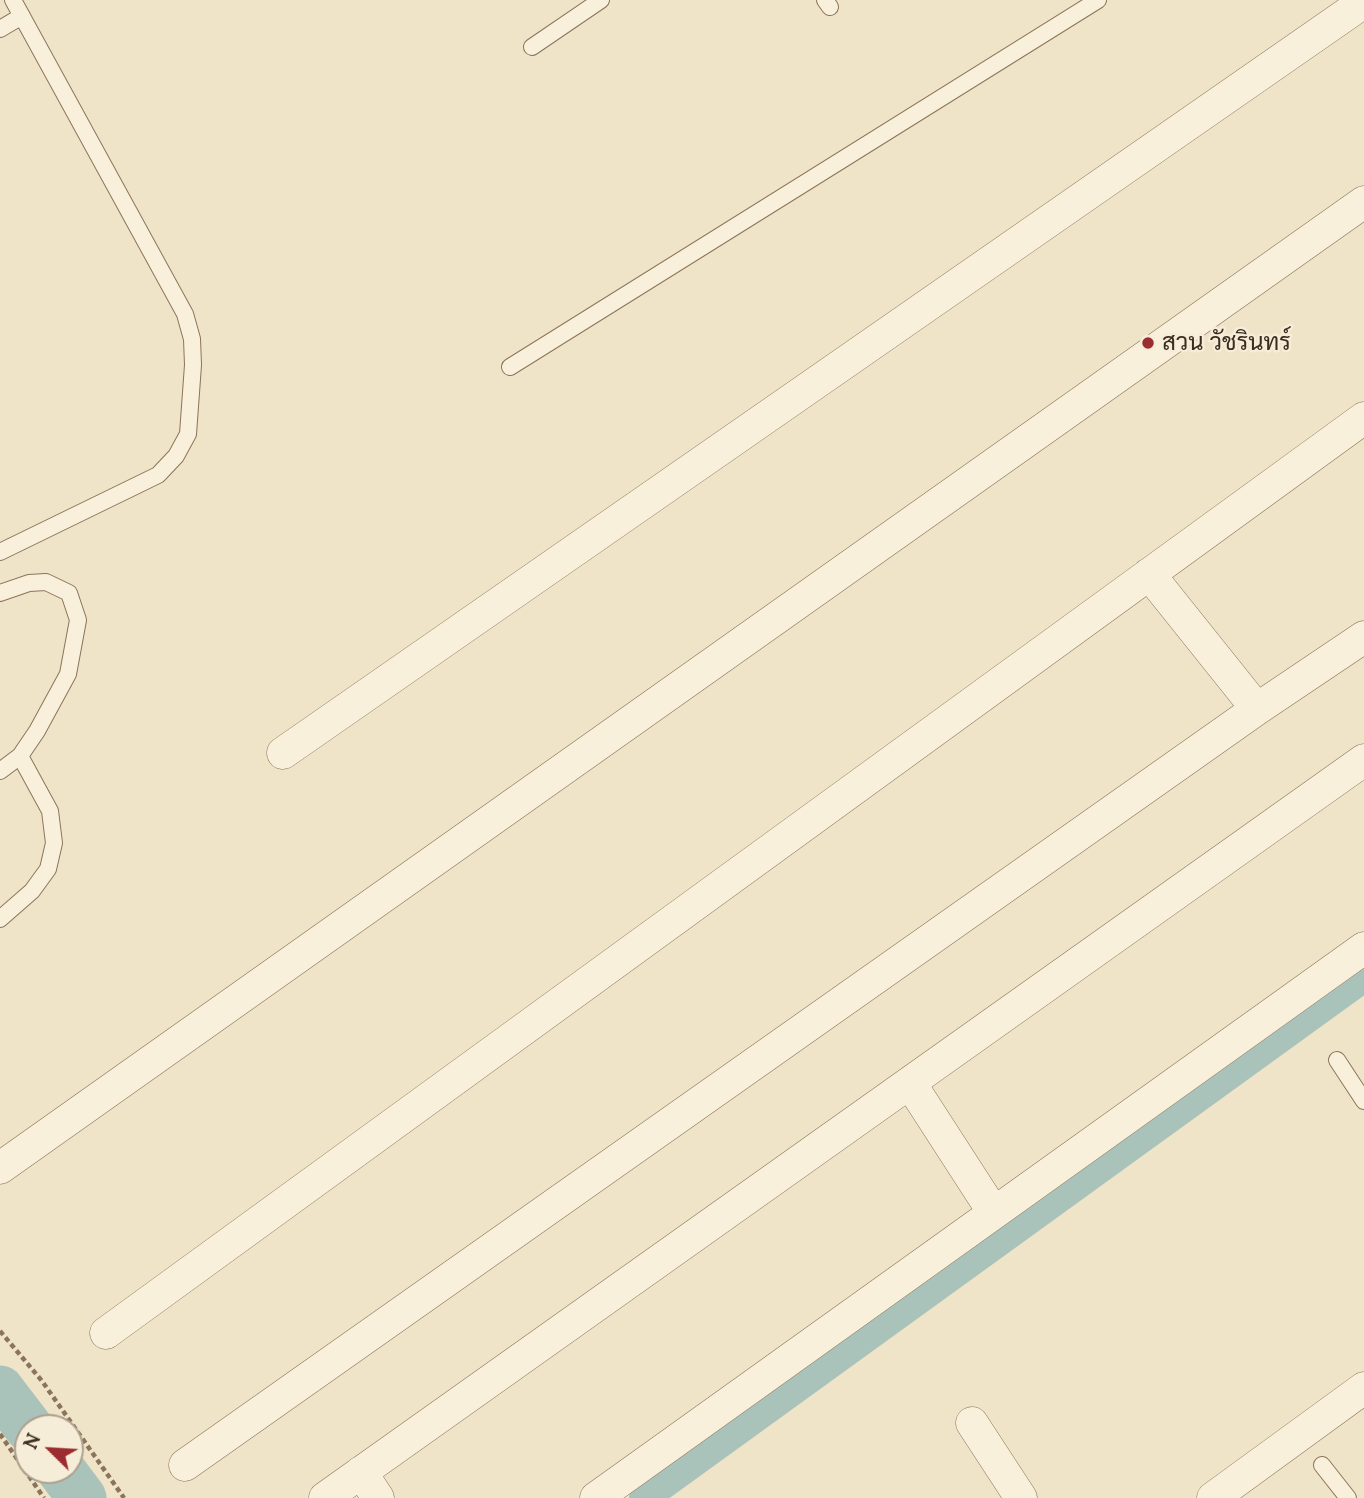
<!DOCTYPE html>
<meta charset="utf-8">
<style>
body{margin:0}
#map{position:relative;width:1364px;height:1498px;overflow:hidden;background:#efe3c8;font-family:Lora,serif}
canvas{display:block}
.north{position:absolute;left:14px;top:1414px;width:70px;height:70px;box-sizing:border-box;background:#f6edd8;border:2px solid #aca08e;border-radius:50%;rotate:294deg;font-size:19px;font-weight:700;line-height:28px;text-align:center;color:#3c2d20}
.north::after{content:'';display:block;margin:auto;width:24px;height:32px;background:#9b2c2f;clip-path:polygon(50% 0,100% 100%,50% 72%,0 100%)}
</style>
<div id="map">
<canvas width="1364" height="1498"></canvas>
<div class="north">N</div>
</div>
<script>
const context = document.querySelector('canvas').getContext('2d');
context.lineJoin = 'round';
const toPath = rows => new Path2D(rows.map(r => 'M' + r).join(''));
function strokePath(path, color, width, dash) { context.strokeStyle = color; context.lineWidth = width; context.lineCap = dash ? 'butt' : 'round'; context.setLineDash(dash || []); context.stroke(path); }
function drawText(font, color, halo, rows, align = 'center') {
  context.font = font + ' Lora,Sarabun,serif'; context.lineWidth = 5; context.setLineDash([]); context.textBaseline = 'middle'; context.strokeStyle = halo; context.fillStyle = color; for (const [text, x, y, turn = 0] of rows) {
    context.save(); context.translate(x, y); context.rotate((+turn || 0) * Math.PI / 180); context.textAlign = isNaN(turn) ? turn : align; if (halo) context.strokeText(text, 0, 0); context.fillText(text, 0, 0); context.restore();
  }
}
strokePath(toPath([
 [644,1498,1364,977]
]), '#a9c3bb', 30);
strokePath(toPath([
 [0,1390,29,1428],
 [61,1470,82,1498]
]), '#a9c3bb', 49);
const lane = toPath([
 [825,0,830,7],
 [0,29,22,16],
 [532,47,601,0],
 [510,367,1098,0],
 [0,552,158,475,176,456,188,434,193,365,192,339,185,314,13,0],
 [0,593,29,583,46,582,69,593,78,620,68,674,37,731,20,756,0,771],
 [0,919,32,891,48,869,54,843,50,811,20,756],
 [1337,1060,1364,1101],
 [1322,1465,1348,1498]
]);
const street = toPath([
 [1149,574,1257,709],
 [283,753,1364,2],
 [910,1083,994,1213],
 [0,1168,1364,202],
 [106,1333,1364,418],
 [972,1423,1021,1498],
 [185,1465,1257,709,1364,637],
 [361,1472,378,1498],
 [325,1498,1364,760],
 [596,1498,1364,948],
 [1213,1498,1364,1388]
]);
strokePath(lane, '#8b745c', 18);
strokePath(street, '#8b745c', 33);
strokePath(toPath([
 [0,1331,42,1381,124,1498],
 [0,1434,44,1498]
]), '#8b745c', 4.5, [5, 3.5]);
strokePath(lane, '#f9f0db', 16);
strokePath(street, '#f9f0db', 32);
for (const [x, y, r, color] of [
 [1148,343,7,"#9b2c2f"]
]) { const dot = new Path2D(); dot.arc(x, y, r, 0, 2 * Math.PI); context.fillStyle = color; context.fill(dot); strokePath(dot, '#f6edd8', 2.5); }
drawText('24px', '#3c2d20', '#f6edd8', [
 ["สวน วัชรินทร์",1162,343]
], 'left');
</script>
